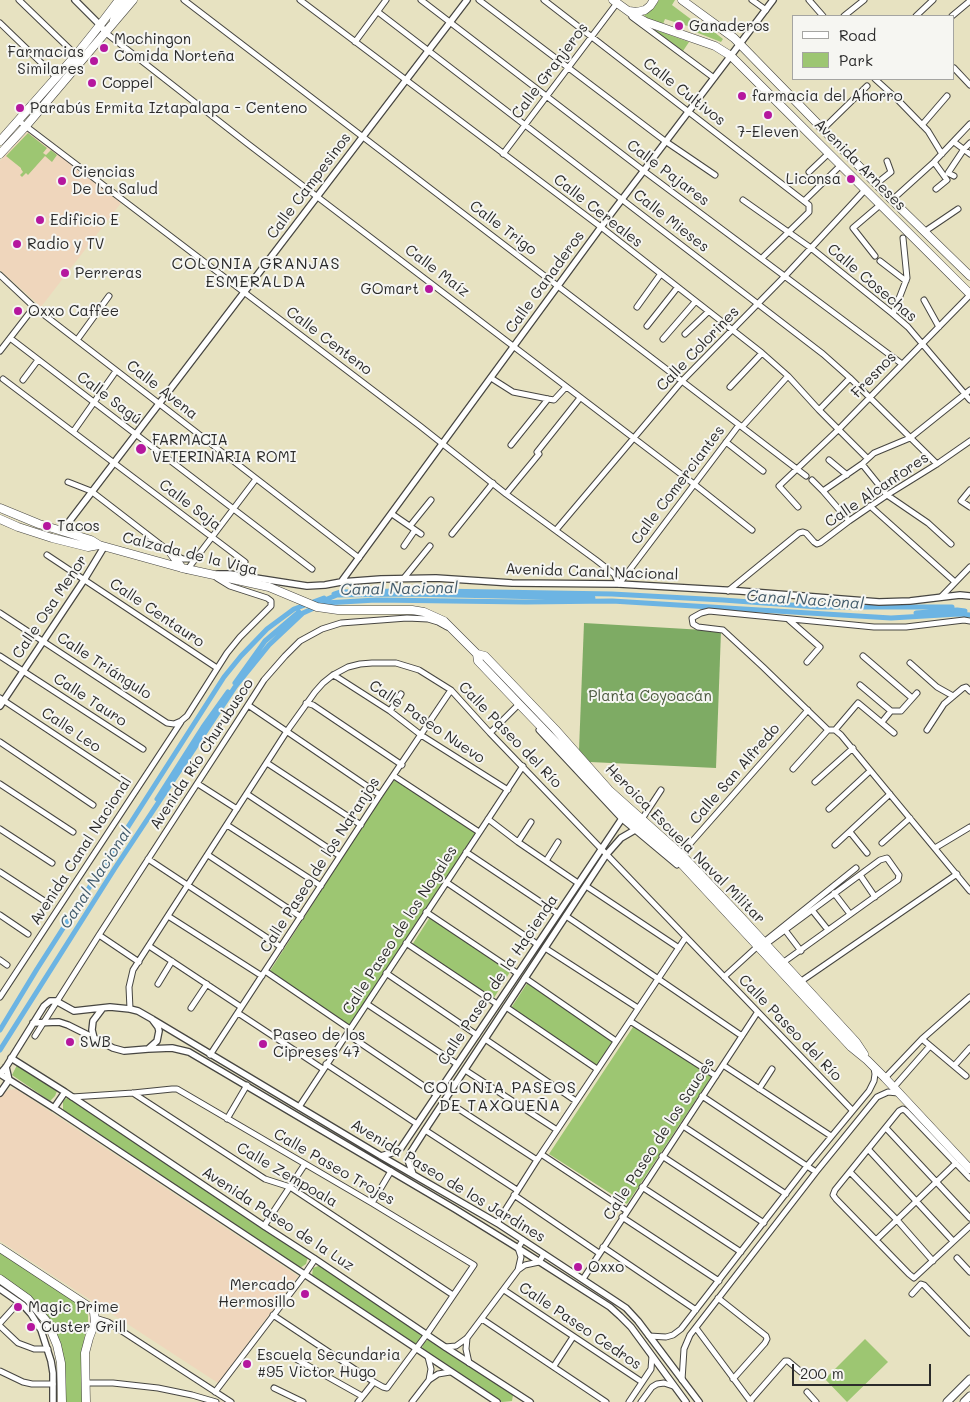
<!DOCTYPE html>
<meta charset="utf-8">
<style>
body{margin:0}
#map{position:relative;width:970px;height:1402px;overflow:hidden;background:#e7e2c1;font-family:Mali,sans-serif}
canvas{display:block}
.legend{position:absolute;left:792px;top:15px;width:162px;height:65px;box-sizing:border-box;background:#f6f6f2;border:1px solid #a5a5a2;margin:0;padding:6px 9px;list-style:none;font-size:15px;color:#2b2b2b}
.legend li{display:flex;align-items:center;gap:10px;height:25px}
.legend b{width:25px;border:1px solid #a5a5a2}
.scale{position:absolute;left:792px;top:1364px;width:139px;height:22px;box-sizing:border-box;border:2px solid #2b2b2b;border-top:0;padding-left:6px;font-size:15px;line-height:18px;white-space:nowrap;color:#2b2b2b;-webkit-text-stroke:4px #f6f6f2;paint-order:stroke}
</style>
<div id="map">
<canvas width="970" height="1402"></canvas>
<ul class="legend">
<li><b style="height:6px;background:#fff"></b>Road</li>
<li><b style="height:14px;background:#9dc672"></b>Park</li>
</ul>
<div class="scale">200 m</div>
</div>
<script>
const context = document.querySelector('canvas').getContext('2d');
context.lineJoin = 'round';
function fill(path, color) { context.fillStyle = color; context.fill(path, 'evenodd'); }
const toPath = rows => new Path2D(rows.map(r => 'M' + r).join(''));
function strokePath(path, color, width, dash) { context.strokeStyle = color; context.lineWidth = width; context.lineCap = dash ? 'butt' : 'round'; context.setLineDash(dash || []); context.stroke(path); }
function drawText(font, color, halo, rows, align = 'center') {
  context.font = font + ' Mali,sans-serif'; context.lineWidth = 4; context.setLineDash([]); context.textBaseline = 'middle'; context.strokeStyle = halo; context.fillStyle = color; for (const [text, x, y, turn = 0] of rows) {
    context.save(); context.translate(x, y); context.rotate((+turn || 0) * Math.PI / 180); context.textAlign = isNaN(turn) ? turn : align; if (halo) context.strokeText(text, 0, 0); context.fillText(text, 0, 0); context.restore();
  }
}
fill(toPath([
 [28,131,121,203,41,307,0,270,0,161],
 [16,1089,298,1276,218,1383,0,1241,0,1096,8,1090]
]), '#efd6bc');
fill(toPath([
 [659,0,675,0,672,5,696,23,699,20,723,39,721,42,693,31,694,28,665,19,663,24,647,18,644,15,654,8],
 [653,29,689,42,683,51],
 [28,133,47,148,43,153,46,155,51,150,57,155,52,162,45,156,28,175,26,173,22,177,20,175,23,172,21,169,21,168,6,156],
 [396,774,483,832,353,1030,268,974],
 [430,917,510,972,492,1001,412,945],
 [528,982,615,1038,597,1066,511,1008],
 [635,1024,713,1074,627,1204,549,1154],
 [17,1065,57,1091,55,1096,50,1101,12,1075],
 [67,1098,71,1098,308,1257,306,1264,300,1268,63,1110,63,1101],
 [0,1251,84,1308,87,1312,88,1316,88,1325,84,1339,83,1351,84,1402,66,1402,66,1383,63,1363,56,1333,0,1276],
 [321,1265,423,1335,416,1344,312,1276,313,1268],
 [429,1339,513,1395,512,1401,502,1402,422,1349,423,1343],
 [865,1339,888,1362,847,1402,825,1379]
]), '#9dc672');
fill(toPath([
 [584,623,721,631,716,768,590,762,579,750]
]), '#7eab64');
strokePath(toPath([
 [436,591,612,594,723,600,818,607,952,607],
 [334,594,340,592,400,591],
 [320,602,337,595,406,594,593,598],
 [916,613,957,610,965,611],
 [235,683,265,641,299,612],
 [157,799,203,727,228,692],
 [0,1030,37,969,224,677,241,656,267,629,294,609,324,598],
 [0,1050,115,868,235,687,269,645,303,613,325,603,376,600,526,602,612,601,891,618,959,614,970,615]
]), '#6cb4e3', 5);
const minor = toPath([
 [19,0,76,55],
 [184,0,806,476],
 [300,0,601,227,762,353,788,376,819,410,867,458],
 [421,0,644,171,902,364],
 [479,0,665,141,715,175],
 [544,0,809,205,809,212,762,258],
 [752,0,766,10],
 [809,0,823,16],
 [378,12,823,354,850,378,937,464],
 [844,16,864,0],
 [916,16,933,0],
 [952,16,970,1],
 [632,17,714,78],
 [0,23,57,78],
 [106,33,248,144,694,484,752,530],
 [355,42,386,0],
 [954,68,970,85],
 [875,79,896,98,928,131,942,154],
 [19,121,420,426,506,494,596,560,614,574,619,584,739,425],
 [922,125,947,96],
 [823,129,867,86],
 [954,142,970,154],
 [503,154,617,3],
 [934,162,947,180,936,189],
 [809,172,829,153],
 [954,176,948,173,964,149,970,143],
 [876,184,891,172,887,161],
 [743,200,811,248,893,314,908,327,970,400],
 [892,200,934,162,970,124],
 [804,201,841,165],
 [924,232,958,209],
 [875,256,853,228,880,205],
 [880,261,906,281],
 [0,275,34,307,359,558],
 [924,300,939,327],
 [637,307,660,275],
 [893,314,907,278,903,238],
 [647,326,677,288],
 [685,334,708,312],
 [10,338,312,569],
 [663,339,695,302],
 [77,340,109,296],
 [0,351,34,307],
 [491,378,513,392,548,399,554,400,566,387],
 [3,379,245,562],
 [23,380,38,360],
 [730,387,762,353],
 [819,410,850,378],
 [742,427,788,376],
 [73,432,116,371],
 [726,442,763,471],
 [511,445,548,399],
 [829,460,847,475],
 [862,464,887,495,928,523,951,544],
 [812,480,823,491,849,521],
 [68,482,91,491,174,555,183,559,196,559],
 [970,490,961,501,970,507],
 [823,491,862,464,874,453,910,438,970,390],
 [506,494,539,454,537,452,580,398],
 [870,506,955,582],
 [798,507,779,486,839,429,968,297],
 [392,514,421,534],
 [410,526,431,500],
 [556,530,682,381,785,276,865,190],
 [452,534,493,483],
 [404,546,415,530],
 [47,555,217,668],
 [187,570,256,479],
 [404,578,430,546],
 [728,591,799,533,803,532,806,533,814,542,817,544,820,543,849,521,887,495,937,464,970,441],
 [941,597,970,567],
 [0,613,167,723,174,724,181,721,187,716,227,653,240,637,271,606,271,601,267,598,230,586,217,578],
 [788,619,820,647,807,662],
 [970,621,964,620,906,627,874,627,709,611,701,613,692,618,693,624,698,627,723,630,763,667,828,730,835,730,841,735,970,891],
 [0,656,143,749],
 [863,656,912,698],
 [910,663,937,687,953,696],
 [333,675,337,677,390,711,421,735,508,790],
 [860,685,891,711],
 [0,698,125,781],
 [306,703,313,705,402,765],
 [248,705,380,795],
 [390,711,401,694],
 [882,722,891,711,901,711,917,693],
 [539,730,622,819,677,865],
 [835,730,858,703,894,733],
 [927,730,944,704,963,688,966,687,970,691],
 [490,733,519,704],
 [0,742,93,805],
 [267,763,361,825],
 [793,769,828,730],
 [394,776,479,832],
 [815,782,853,748],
 [0,784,73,832],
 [198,784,237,809],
 [247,794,340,856],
 [829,809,870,771],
 [488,819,518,842,578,883],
 [642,819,661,790],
 [227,825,321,886],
 [0,829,52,863],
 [850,832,867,853],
 [518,842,531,822],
 [882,843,910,818],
 [835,845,890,794],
 [935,848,970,827],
 [466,852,557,913],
 [681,854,808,710],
 [208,855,301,917],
 [148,859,281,947],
 [546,861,558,842],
 [0,872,49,904],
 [860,875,875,897],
 [446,882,537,944],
 [586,886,679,948],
 [834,893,850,914],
 [812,910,828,930],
 [426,912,517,973],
 [0,915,28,934],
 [168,916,262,976],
 [566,916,742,1036],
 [785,930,801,951],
 [99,935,139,962],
 [764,942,856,868],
 [406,943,497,1004],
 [766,944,880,860,887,858,899,875,898,880,781,964],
 [149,946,241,1007],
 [545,948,638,1008],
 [0,960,7,965],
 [265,971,350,1029],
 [386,973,477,1035],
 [724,977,759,945],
 [525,978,616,1041],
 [800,982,957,874],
 [158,984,172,961],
 [0,997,181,722],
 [367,1004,457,1064],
 [506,1007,597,1069],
 [191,1008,207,984],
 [130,1009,129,987,133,970,287,731,315,692,323,683,333,675,348,667,360,664,372,663,396,663,419,670,451,690,490,733,852,1110],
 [238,1013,323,1069],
 [630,1021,716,1076],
 [347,1034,437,1095],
 [35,1036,99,935,248,705,264,680,285,656,300,641,322,629,341,623,407,618,428,619,438,622,447,627],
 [485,1039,576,1101],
 [922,1039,966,1076],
 [210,1055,380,795,451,690],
 [326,1064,417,1124],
 [723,1065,831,1136],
 [954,1066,970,1048],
 [465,1070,557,1130],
 [885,1078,922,1039,970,997],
 [894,1087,930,1046],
 [759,1089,772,1069],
 [133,1093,265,1179,290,1187,453,1295],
 [702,1096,816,1172],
 [72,1097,133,1093,172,1089,177,1089,372,1203,474,1265,427,1334,387,1388,383,1387,374,1382,273,1315],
 [445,1100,537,1160],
 [299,1107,523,766],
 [227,1119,247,1085],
 [683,1126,786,1194],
 [886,1128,970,1218],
 [425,1130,517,1190],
 [868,1149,953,1241],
 [541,1154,627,1211],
 [662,1156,764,1223],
 [850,1172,897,1220,933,1261],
 [970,1178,906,1111,903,1109,899,1111,835,1190,833,1195,836,1199,909,1274,914,1278,970,1226],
 [642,1187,741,1252],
 [514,1195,599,1253],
 [372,1203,391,1171],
 [622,1217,719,1281],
 [497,1223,537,1160,686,937],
 [264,1226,305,1164],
 [876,1240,956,1163],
 [603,1247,696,1310],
 [957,1258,970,1272],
 [518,1270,525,1265,539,1262,544,1254],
 [583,1279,757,1013],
 [504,1290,642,1382],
 [912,1294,921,1284,924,1285,970,1333],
 [718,1298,766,1336,767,1339,765,1343,733,1379],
 [95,1318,108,1322,231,1402],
 [482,1319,606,1402],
 [0,1323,19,1302],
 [0,1326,18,1343,34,1349,48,1349],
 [696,1328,751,1402],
 [649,1336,666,1337,673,1335,681,1329,807,1166,869,1091,874,1081,875,1074,874,1068],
 [467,1338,466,1349,469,1363],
 [445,1347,456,1346,467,1338,518,1270,521,1257,518,1248,523,1240],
 [428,1357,431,1369,429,1380],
 [296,1359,362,1396],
 [554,1366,573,1337],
 [0,1371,23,1382,32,1384,53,1384],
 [682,1380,684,1349,690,1335,816,1172,877,1097,888,1092,898,1093],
 [85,1383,113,1383,158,1388,192,1395,216,1402],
 [274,1388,303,1402],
 [215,1392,305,1274,315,1259],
 [807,1392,816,1402],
 [750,1401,785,1361,788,1361,801,1372],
 [358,1402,374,1382],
 [412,1402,429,1380,438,1374,450,1372],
 [629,1402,651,1369,652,1356],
 [641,1402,652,1387,657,1384,664,1383,673,1386]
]);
const tertiary = toPath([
 [75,0,100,25,106,33],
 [62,531,467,0],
 [218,574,230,574,307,586,325,585,341,582,381,579,436,578,512,583,619,584,740,591,879,602,910,601,960,595,970,596],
 [341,582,601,227,773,0],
 [0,706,84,580,104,547],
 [152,1019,381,1156,497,1223,614,1300,626,1308,638,1321,699,1402],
 [33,1023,59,1022,68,1025,94,1038],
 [148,1049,172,1048,189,1052,455,1209,518,1248,610,1307,620,1316,631,1327,686,1402],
 [11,1058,65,1092,264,1226,315,1259,445,1347,530,1402],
 [0,1074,54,1108,497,1402],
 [0,1074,6,1067,44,1006,50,1001,56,1001,74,1011,110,1007,130,1009,138,1011,152,1019,158,1027,159,1031,157,1041,148,1049,124,1051,113,1048,94,1038,92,1030,93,1021,102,1009],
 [0,1093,9,1080,6,1067],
 [54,1108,65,1092],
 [381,1156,395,1152,401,1148,627,811],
 [413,1174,408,1160,411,1152,425,1130,606,855,621,838,640,827],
 [0,1289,23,1305,31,1314,41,1330,51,1361,53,1373,53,1402]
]);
const secondary = toPath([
 [947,1402,970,1379],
 [964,1402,970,1396]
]);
const primary = toPath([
 [613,0,635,16,646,22,715,46,731,56,970,294],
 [682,0,734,38,892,200,970,276],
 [629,11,637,12,645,10,650,6,654,0],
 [114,20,126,0],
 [0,141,76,55,100,25,119,0],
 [0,154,26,126,133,0],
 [0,508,39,524,91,540,99,545,182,568,269,587,317,607,338,610,412,610,424,612,444,621,477,654,478,661,519,704,625,814,676,858,851,1047,867,1060,885,1078,970,1169],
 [0,519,18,527,52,538,88,547,99,545],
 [171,553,182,568],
 [477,654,485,656,555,729,609,790,681,854,740,916,856,1042,864,1054],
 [0,1248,91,1308,94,1312,95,1322,89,1338,85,1353,86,1402],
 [0,1279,28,1299,48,1323,57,1345,61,1363,62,1402]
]);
strokePath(minor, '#474642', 7);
strokePath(tertiary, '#474642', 8);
strokePath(secondary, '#474642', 9);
strokePath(primary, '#474642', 9);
strokePath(minor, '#fff', 5);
strokePath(tertiary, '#fff', 5.5);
strokePath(secondary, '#fff', 7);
strokePath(primary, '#fff', 8);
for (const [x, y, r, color] of [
 [679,26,5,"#b5179e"],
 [104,48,5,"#b5179e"],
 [94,61,5,"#b5179e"],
 [92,83,5,"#b5179e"],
 [742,96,5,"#b5179e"],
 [20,108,5,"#b5179e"],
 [768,115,5,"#b5179e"],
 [851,179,5,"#b5179e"],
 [62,181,5,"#b5179e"],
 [40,220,5,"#b5179e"],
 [17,244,5,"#b5179e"],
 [65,273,5,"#b5179e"],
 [429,289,5,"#b5179e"],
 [18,311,5,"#b5179e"],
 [141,449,6,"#b5179e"],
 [47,526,5,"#b5179e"],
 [70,1042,5,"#b5179e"],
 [263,1044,5,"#b5179e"],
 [578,1267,5,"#b5179e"],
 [305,1294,5,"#b5179e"],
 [18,1307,5,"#b5179e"],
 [31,1327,5,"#b5179e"],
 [247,1364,5,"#b5179e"]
]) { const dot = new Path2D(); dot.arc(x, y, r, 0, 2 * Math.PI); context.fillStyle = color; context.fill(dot); strokePath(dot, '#f6f6f2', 2); }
drawText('15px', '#2b2b2b', '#f6f6f2', [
 ["Ganaderos",689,26],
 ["Mochingon",114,39],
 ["Comida Norteña",114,56],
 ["Farmacias",84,52,"right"],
 ["Similares",84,69,"right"],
 ["Coppel",102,83],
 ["farmacia del Ahorro",752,96],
 ["Parabús Ermita Iztapalapa - Centeno",30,108],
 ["7-Eleven",768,132,"center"],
 ["Ciencias",72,172],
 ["De La Salud",72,189],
 ["Liconsa",841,179,"right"],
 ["Edificio E",50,220],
 ["Radio y TV",27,244],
 ["Perreras",75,273],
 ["GOmart",419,289,"right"],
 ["Oxxo Caffee",28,311],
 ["FARMACIA",152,440],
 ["VETERINARIA ROMI",152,457],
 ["Tacos",57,526],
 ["Paseo de los",273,1035],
 ["Cipreses 47",273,1052],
 ["SWB",80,1042],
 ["Oxxo",588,1267],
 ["Mercado",295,1285,"right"],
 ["Hermosillo",295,1302,"right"],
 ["Magic Prime",28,1307],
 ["Custer Grill",41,1327],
 ["Escuela Secundaria",257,1355],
 ["#95 Victor Hugo",257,1372]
], 'left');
drawText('15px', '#2b2b2b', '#f6f6f2', [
 ["Calle Granjeros",550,71,-53],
 ["Calle Cultivos",684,92,38],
 ["Avenida Arneses",860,165,45],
 ["Calle Pajares",668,173,37],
 ["Calle Campesinos",309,186,-53],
 ["Calle Cereales",598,211,38],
 ["Calle Mieses",671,221,38],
 ["Calle Trigo",503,228,37],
 ["Calle Maíz",437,271,37],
 ["Calle Ganaderos",545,282,-54],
 ["Calle Cosechas",872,283,40],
 ["Calle Centeno",329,341,37],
 ["Calle Colorines",698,349,-46],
 ["Fresnos",874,375,-46],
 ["Calle Avena",162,390,38],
 ["Calle Sagú",109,398,37],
 ["Calle Comerciantes",678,485,-53],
 ["Calle Alcanfores",877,490,-34],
 ["Calle Soja",190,505,37],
 ["Calzada de la Viga",190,554,14],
 ["Avenida Canal Nacional",592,572,2],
 ["Calle Osa Menor",50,607,-56],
 ["Calle Centauro",157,613,34],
 ["Calle Triángulo",104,666,33],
 ["Calle Tauro",90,700,33],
 ["Calle Paseo Nuevo",427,722,34],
 ["Calle Leo",71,730,34],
 ["Calle Paseo del Río",510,735,46],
 ["Avenida Río Churubusco",202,754,-57],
 ["Calle San Alfredo",735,774,-49],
 ["Heroica Escuela Naval Militar",685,844,45],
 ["Avenida Canal Nacional",81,851,-57],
 ["Calle Paseo de los Naranjos",320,865,-57],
 ["Calle Paseo de los Nogales",400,930,-57],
 ["Calle Paseo de la Hacienda",498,980,-56],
 ["Calle Paseo del Río",790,1028,46],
 ["Calle Paseo de los Sauces",659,1139,-57],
 ["Calle Paseo Trojes",334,1167,30],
 ["Calle Zempoala",287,1175,30],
 ["Avenida Paseo de los Jardines",448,1181,31],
 ["Avenida Paseo de la Luz",278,1219,33],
 ["Calle Paseo Cedros",580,1326,34]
]);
drawText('15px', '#4d5a40', '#f6f6f2', [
 ["Planta Coyoacán",650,696]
]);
context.letterSpacing = '1px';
drawText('16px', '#2b2b2b', '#f6f6f2', [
 ["COLONIA GRANJAS",256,264],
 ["ESMERALDA",256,282],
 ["COLONIA PASEOS",500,1088],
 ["DE TAXQUEÑA",500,1106]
]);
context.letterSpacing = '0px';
drawText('italic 16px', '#425b6b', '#f6f6f2', [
 ["Canal Nacional",399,589,-1],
 ["Canal Nacional",805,600,4],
 ["Canal Nacional",96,878,-57]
]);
</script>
